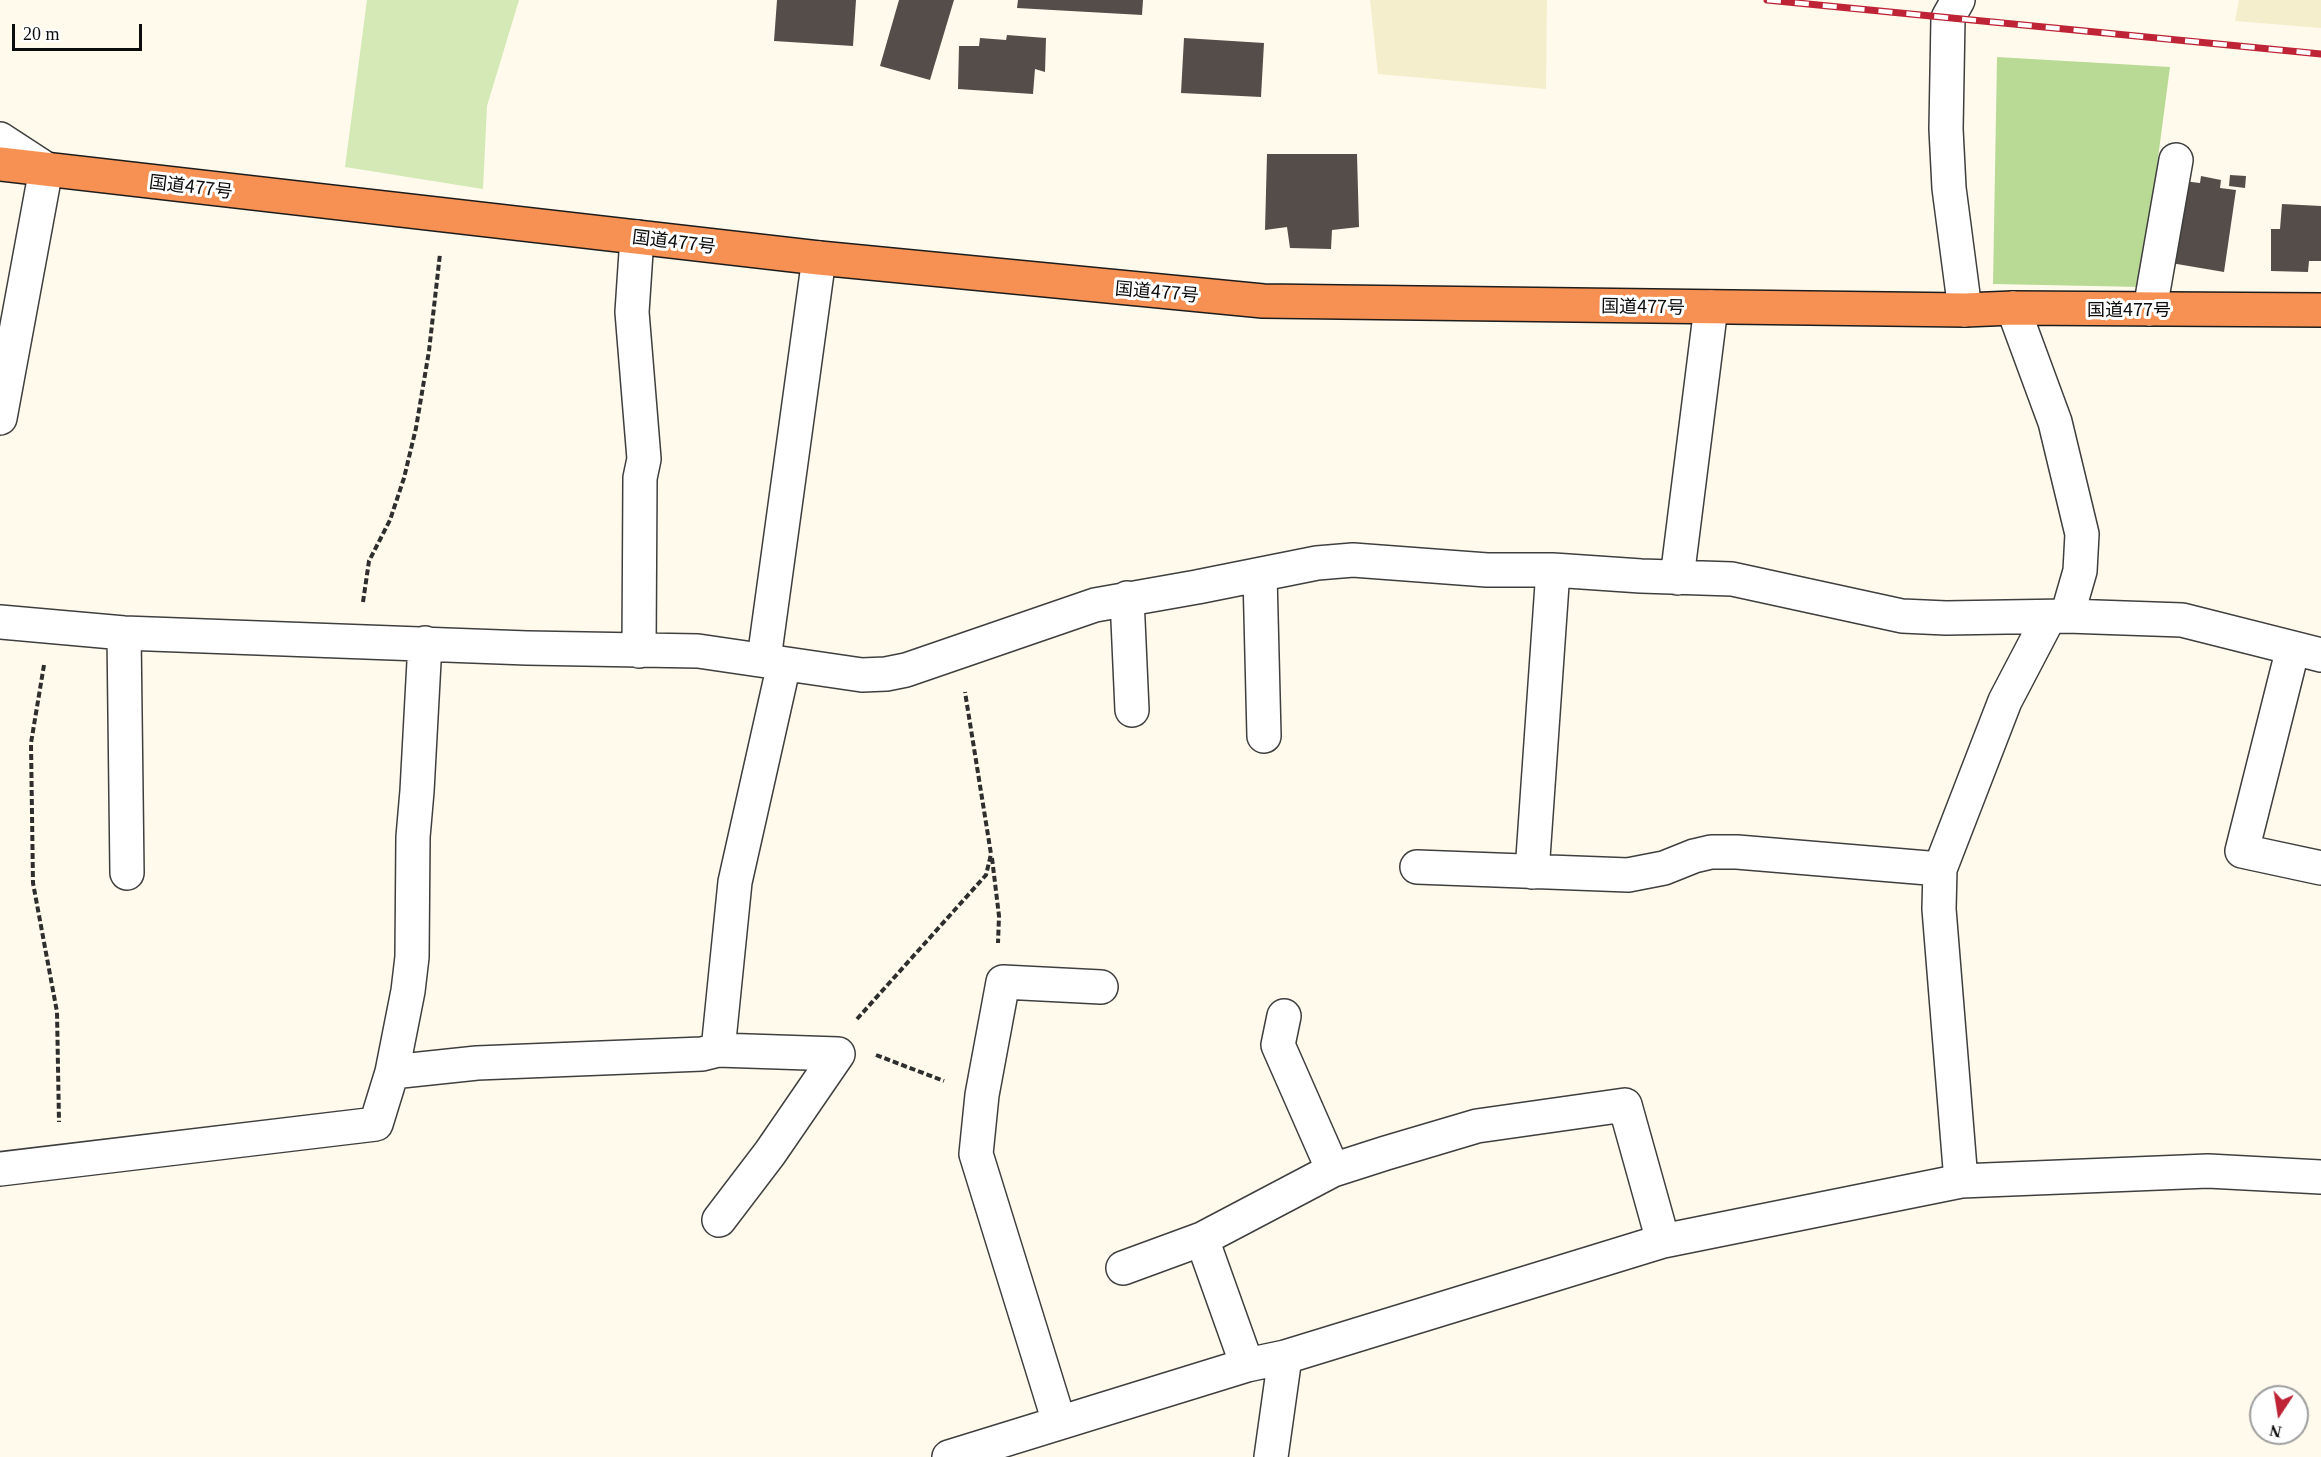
<!DOCTYPE html>
<meta charset="utf-8">
<style>
body{margin:0}
#map{position:relative;width:2321px;height:1457px;overflow:hidden;background:#fffaec;font-family:Georgia,serif}
canvas{display:block}
.north{position:absolute;left:2249px;top:1385px;width:60px;height:60px;box-sizing:border-box;background:#fff;border:2px solid #9e9e9e;border-radius:50%;rotate:192deg;font-size:16px;font-weight:700;line-height:24px;text-align:center;color:#0c0c0c}
.north::after{content:'';display:block;margin:auto;width:21px;height:27px;background:#be2336;clip-path:polygon(50% 0,100% 100%,50% 72%,0 100%)}
.scale{position:absolute;left:12px;top:24px;width:130px;height:27px;box-sizing:border-box;border:3px solid #0c0c0c;border-top:0;padding-left:8px;font-size:18px;line-height:21px;white-space:nowrap;color:#0c0c0c;-webkit-text-stroke:4px #fff;paint-order:stroke}
</style>
<div id="map">
<canvas width="2321" height="1457"></canvas>
<div class="north">N</div>
<div class="scale">20 m</div>
</div>
<script>
const context = document.querySelector('canvas').getContext('2d');
context.lineJoin = 'round';
function fill(path, color) { context.fillStyle = color; context.fill(path, 'evenodd'); }
const toPath = rows => new Path2D(rows.map(r => 'M' + r).join(''));
function strokePath(path, color, width, dash) { context.strokeStyle = color; context.lineWidth = width; context.lineCap = dash ? 'butt' : 'round'; context.setLineDash(dash || []); context.stroke(path); }
function drawText(font, color, halo, rows, align = 'center') {
  context.font = font + ' Georgia,"Noto Sans JP",serif'; context.lineWidth = 6; context.setLineDash([]); context.textBaseline = 'middle'; context.strokeStyle = halo; context.fillStyle = color; for (const [text, x, y, turn = 0] of rows) {
    context.save(); context.translate(x, y); context.rotate((+turn || 0) * Math.PI / 180); context.textAlign = isNaN(turn) ? turn : align; if (halo) context.strokeText(text, 0, 0); context.fillText(text, 0, 0); context.restore();
  }
}
fill(toPath([
 [1370,0,1547,0,1546,89,1378,74],
 [2239,0,2321,0,2321,28,2235,21]
]), '#f5eecc');
fill(toPath([
 [367,0,519,0,487,106,483,189,345,167]
]), '#d4e9b5');
fill(toPath([
 [1997,57,2170,67,2141,287,1993,284]
]), '#b9da95');
fill(toPath([
 [777,0,856,0,853,46,774,41],
 [899,0,954,0,930,80,880,66],
 [1018,0,1143,0,1142,15,1017,8],
 [1007,35,1046,38,1045,72,1035,69,1033,94,958,89,959,46,979,46,980,38,1006,40],
 [1184,38,1264,43,1261,97,1181,93],
 [1267,154,1357,154,1359,227,1332,230,1331,249,1290,248,1287,227,1265,230],
 [2230,175,2246,176,2245,188,2229,186],
 [2201,176,2221,180,2220,188,2236,190,2224,272,2171,263,2183,181,2200,183],
 [2282,204,2321,206,2321,261,2309,261,2308,272,2271,271,2271,229,2280,229]
]), '#554d49');
const minor = toPath([
 [1958,0,1948,18,1946,129,1949,188,1965,310],
 [0,139,46,169,0,418],
 [637,237,632,312,644,459,640,478,639,651],
 [2013,308,2055,422,2082,534,2080,571,2067,616],
 [2150,309,2176,160],
 [1260,575,1264,736],
 [1677,578,1711,307],
 [1127,598,1132,710],
 [0,622,124,633,527,648,698,651,862,675,886,674,906,670,1095,605,1197,587,1317,563,1353,560,1487,570,1553,570,1641,576,1732,579,1902,616,1946,618,2067,616,2182,620,2321,655],
 [124,633,127,873],
 [2293,648,2242,851,2321,868],
 [764,659,819,258],
 [1417,867,1628,875,1664,868,1694,856,1711,852,1737,852,1940,869],
 [1532,872,1553,570],
 [1284,1016,1278,1045,1333,1170],
 [718,1050,735,882,784,664],
 [392,1072,477,1063,702,1054,718,1050,838,1054],
 [0,1169,376,1124,392,1072,408,991,412,957,413,837,417,791,425,643],
 [1961,1181,1939,909,1940,869,2005,701,2049,617],
 [719,1220,770,1153,838,1054],
 [1123,1268,1202,1239],
 [1247,1365,1202,1239,1333,1170,1386,1153,1477,1126,1625,1105,1663,1241],
 [1059,1422,976,1154,982,1095,1003,982,1101,987],
 [949,1457,1247,1365,1285,1357,1663,1241,1961,1181,2208,1171,2321,1177],
 [1271,1457,1285,1357]
]);
const highway = toPath([
 [0,164,819,258,1263,301,1965,310,2013,308,2321,310]
]);
strokePath(minor, '#3f3f3f', 36);
strokePath(highway, '#1d1d1d', 36);
strokePath(toPath([
 [363,602,369,561,390,520,404,478,416,428,429,351,440,254],
 [44,665,31,743,33,883,57,1012,59,1122],
 [992,858,999,916,998,943],
 [857,1019,986,875,991,854,965,692],
 [876,1055,944,1081]
]), '#2e2e2e', 4, [6, 3]);
strokePath(minor, '#fff', 33);
strokePath(highway, '#f69153', 33);
const rail = toPath([
 [1767,0,2321,54]
]);
strokePath(rail, '#be2336', 7);
strokePath(rail, '#fff', 4.5, [14]);
drawText('18px', '#0c0c0c', '#fff', [
 ["国道477号",191,186,7],
 ["国道477号",674,241,7],
 ["国道477号",1157,291,5],
 ["国道477号",1643,306,1],
 ["国道477号",2129,309]
]);
</script>
